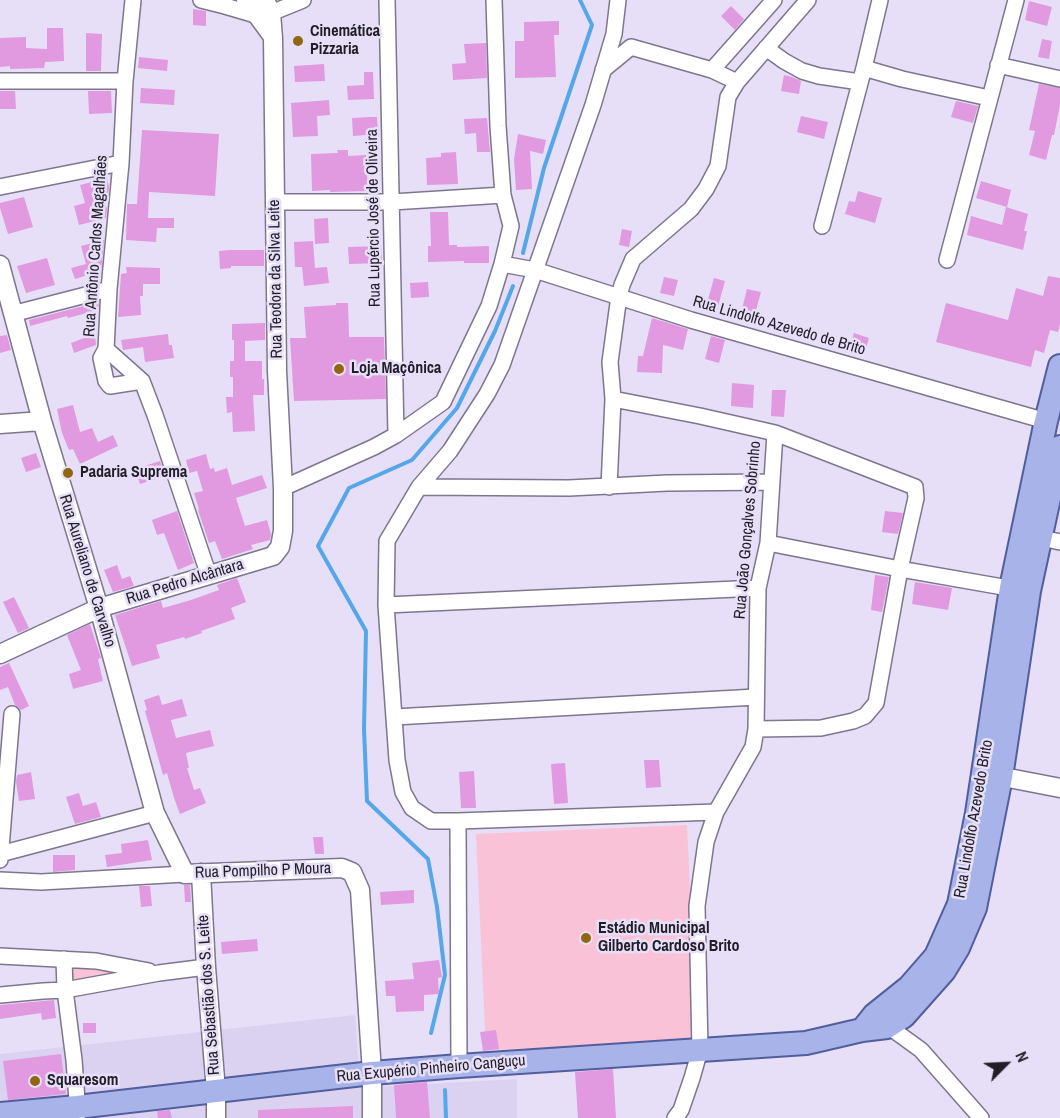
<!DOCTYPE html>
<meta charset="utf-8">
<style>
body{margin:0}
#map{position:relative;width:1060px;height:1118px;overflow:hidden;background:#e7dff8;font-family:"Archivo Narrow",sans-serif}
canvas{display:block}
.north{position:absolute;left:976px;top:1034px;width:60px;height:60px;-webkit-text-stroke:4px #e7dff8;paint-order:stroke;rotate:66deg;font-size:16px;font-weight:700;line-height:24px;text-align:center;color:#211e27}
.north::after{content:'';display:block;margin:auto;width:21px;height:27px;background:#211e27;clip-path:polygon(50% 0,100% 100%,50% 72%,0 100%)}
</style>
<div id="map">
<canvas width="1060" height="1118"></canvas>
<div class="north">N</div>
</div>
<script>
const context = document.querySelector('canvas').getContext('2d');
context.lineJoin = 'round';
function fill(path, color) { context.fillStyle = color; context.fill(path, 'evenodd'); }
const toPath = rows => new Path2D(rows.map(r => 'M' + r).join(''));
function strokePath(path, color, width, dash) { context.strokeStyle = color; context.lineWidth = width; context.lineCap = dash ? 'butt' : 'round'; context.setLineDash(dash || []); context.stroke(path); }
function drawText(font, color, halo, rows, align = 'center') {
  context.font = font + ' "Archivo Narrow",sans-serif'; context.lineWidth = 5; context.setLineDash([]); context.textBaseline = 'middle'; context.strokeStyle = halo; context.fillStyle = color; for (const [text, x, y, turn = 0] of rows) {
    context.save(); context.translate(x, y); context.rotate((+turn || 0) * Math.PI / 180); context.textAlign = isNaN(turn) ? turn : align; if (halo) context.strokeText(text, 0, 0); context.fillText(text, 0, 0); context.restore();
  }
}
fill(toPath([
 [355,1015,359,1070,0,1108,0,1054],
 [517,1079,517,1118,53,1118,356,1088]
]), '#dbd1f1');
fill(toPath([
 [687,825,697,1042,486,1050,476,834],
 [70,967,130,971,71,982]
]), '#f9c2d6');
strokePath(toPath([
 [523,253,544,168,592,25,580,0],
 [431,1033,445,975,437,907,428,859,367,801,364,729,366,631,318,546,349,488,412,460,457,408,495,331,513,286],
 [445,1090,446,1118]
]), '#55a7e9', 4);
fill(toPath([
 [1029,1,1052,7,1047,26,1025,20],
 [731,6,744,19,735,30,721,16],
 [193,9,206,11,206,26,193,25],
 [559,21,559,35,554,35,556,77,515,78,515,41,524,41,524,22],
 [47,28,63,28,64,61,45,62,44,68,10,69,10,66,0,67,0,38,26,37,26,48,47,49],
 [86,33,102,34,101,71,86,71],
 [1042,39,1052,41,1049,59,1038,57],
 [486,43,487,78,453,80,452,64,466,63,464,44],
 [139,57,168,60,167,71,138,68],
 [324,64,325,81,295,82,294,66],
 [364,72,373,72,374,99,348,100,347,86,364,85],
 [784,75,792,77,801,81,799,94,781,91],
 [1039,84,1060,88,1060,105,1054,135,1052,135,1046,160,1029,155,1035,131,1029,130],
 [141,88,175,90,174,105,140,103],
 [0,91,15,91,16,109,0,109],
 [88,91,111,91,112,113,89,114],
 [329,100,330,115,317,116,318,136,293,137,291,103],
 [956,101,978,106,973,123,951,117],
 [801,116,828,122,824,139,797,132],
 [370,117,377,117,378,134,353,136,352,118],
 [487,118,490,152,477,152,476,133,465,134,464,119],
 [142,130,219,134,215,196,149,192,148,218,174,218,174,228,157,228,156,242,126,240,127,204,137,204],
 [518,134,546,140,543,154,530,151,532,189,516,190,514,159],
 [337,150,348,150,348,156,366,155,368,191,330,192,330,190,312,191,311,154,338,153],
 [456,152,458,184,427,185,426,158,441,157,441,153],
 [107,178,109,187,108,195,103,196,107,209,106,218,79,225,74,206,85,203,80,185],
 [981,181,1011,190,1007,207,976,198],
 [858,191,882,198,875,223,845,214,849,201,855,202],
 [24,197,33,227,8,234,0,208,0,203],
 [1006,207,1028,214,1024,231,1027,231,1023,250,967,235,971,216,1002,225],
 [430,212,448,212,449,245,457,245,457,247,489,246,489,263,464,263,464,261,428,262,428,246,431,246],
 [328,218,329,243,315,244,314,219],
 [622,229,632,231,629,247,619,245],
 [104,240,101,271,75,279,71,268,86,264,81,246],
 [313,241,315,268,327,267,329,283,304,286,302,267,295,267,294,242],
 [381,246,382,263,349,264,348,247],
 [230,250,264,250,264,266,231,266,231,268,220,269,219,251],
 [47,258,55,285,26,293,17,266],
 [126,267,160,268,160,284,143,284,143,296,140,296,141,315,118,317,121,274,127,273],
 [1048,276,1060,278,1060,324,1058,332,1050,330,1044,353,1035,350,1031,367,936,342,946,303,1008,320,1016,288,1043,296],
 [664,277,678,280,674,296,660,293],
 [714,278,725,281,717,310,706,307],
 [428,282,429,297,411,298,410,283],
 [747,289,761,292,753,321,740,317],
 [99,302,98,310,68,318,67,316,30,326,29,320],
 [336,303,348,303,349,337,384,337,386,399,294,401,290,338,306,338,304,307,336,305],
 [652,318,688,329,683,350,663,345,662,373,637,372,638,356,643,356],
 [265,323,265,340,245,341,245,361,262,361,262,379,264,379,264,395,253,395,255,431,233,432,232,412,227,413,226,397,233,397,233,377,230,377,230,361,234,361,234,340,232,340,232,324],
 [854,333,869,338,864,355,849,350],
 [95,334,96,345,74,353,71,343],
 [168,334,169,345,172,345,174,358,145,362,143,347,123,350,121,340],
 [7,335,11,350,0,353,0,336],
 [711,336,725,340,719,363,705,359],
 [732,383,754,385,753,408,731,406],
 [772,390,786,390,784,417,771,416],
 [73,405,80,432,92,428,98,442,113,435,118,446,80,464,73,449,69,450,62,433,57,409],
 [36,453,41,467,26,472,21,458],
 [206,454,210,469,214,468,215,472,227,468,232,485,262,475,267,488,236,498,245,526,267,520,271,534,270,540,251,545,253,549,222,559,215,541,209,543,198,510,199,509,194,493,203,491,197,471,189,473,186,460],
 [160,461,165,476,140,484,135,469],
 [177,511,194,563,178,570,164,533,157,535,152,520],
 [885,511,903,513,898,534,882,532],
 [117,565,122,579,130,576,134,586,113,592,104,570],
 [875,575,889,577,882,612,871,610],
 [237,578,246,602,231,608,235,619,201,631,202,633,185,639,184,637,156,645,160,658,132,666,115,615,161,601,163,608,191,600,219,590,217,585],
 [915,582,952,588,948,610,912,604],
 [14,597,29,628,18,633,3,602],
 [90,624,101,658,98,659,103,681,73,689,69,674,81,670,67,635],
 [9,663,29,706,21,710,15,705,8,687,0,690,0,667],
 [159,695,162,705,182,699,187,716,171,720,176,738,210,730,214,746,186,753,189,768,187,768,194,790,200,788,206,803,180,814,174,798,167,773,163,775,145,711,147,710,144,700],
 [644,760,659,760,661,787,646,788],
 [565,763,568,803,554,804,551,764],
 [474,771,476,808,461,808,459,772],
 [31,772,35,799,19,801,16,782,17,775],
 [79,793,83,806,96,802,101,817,75,824,66,797],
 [313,837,323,837,324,854,315,854],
 [148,840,152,860,107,867,105,855,122,853,121,844],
 [53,855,75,855,75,870,53,872],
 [184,885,190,885,191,902,185,902],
 [139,886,150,886,152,906,141,907],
 [414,890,414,903,381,905,380,892],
 [257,939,258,951,222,954,221,942],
 [439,960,442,977,438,978,439,994,424,995,424,1011,396,1012,395,996,386,996,385,981,414,979,412,963],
 [54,1000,56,1018,42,1020,41,1013,0,1019,0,1005],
 [83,1023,96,1023,96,1033,83,1033],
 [496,1030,499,1049,483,1051,480,1032],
 [61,1054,66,1094,8,1100,3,1061],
 [613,1069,616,1118,578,1118,575,1072],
 [427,1082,430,1118,396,1118,394,1085],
 [353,1106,353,1118,258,1118,258,1110],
 [170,1110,172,1118,158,1118,157,1111]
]), '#e199e0');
const minor = toPath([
 [133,0,125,81,121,163,109,289,106,349,142,381,155,415,209,576],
 [201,0,225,6,259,16,271,13,303,0],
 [387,0,396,435],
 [618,0,614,34,593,105,502,365,487,394,450,451,419,487,387,541,386,605,397,760,403,792,412,808,431,821,458,821,716,812],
 [766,48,784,61,802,71,819,76,860,82],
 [998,65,1060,79],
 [864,68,902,79,989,98],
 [603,70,631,47,712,70,737,82],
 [712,70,774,0],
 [0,81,125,81],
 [0,187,121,163],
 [275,202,392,202,503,195],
 [822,226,864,68,880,0],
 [947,260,1016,0],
 [502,264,535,270,691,320,1046,421],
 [12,314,109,289],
 [106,349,101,358,106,381,110,386,142,381],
 [613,399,700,416,775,433,915,487,916,498,900,569,876,703,865,716,853,721,821,728,756,729],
 [419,487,569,488,667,483,772,482],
 [609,487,613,399,610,362,619,296,622,285,633,259,691,209,706,189,718,166,728,97,737,82,808,0],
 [283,488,374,447,396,435,443,402,489,306,502,264,511,226,503,195,498,126,494,0],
 [1041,538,1060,542],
 [768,543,900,569,1020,590],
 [386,605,758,588],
 [394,717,756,697],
 [458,821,459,1066],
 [0,854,155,813],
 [0,860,12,714],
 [0,880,41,882,185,874],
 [0,956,96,961,149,971],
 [64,959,65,990,74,1060,78,1114],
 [0,995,43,991,65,990,159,973,206,967],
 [881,1021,921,1050,981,1118],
 [675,1118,681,1110,692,1078,700,1050,697,906,706,842,716,812,753,747,756,729,758,588,768,543,775,433]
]);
const tertiary = toPath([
 [246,0,271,34],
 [0,265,42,421,99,608,155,813,185,874,342,868,352,872,360,890,372,1073,372,1118],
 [0,424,42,421],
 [0,654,99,608,273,556,280,547,283,531,283,488,277,371,273,38,271,13,265,0],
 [988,774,1060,788],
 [201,873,206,967,216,1091,216,1118]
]);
const primary = toPath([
 [862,1030,874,1015,909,987,936,956,959,904,977,813,1011,588,1046,421,1060,366],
 [0,1114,77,1107,372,1073,459,1066,806,1043,862,1030,887,1027,904,1016,944,971,958,948,975,908,1001,777,1029,591,1060,447]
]);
strokePath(minor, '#7d768c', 18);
strokePath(tertiary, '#7d768c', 21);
strokePath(primary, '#525e9c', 26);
strokePath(minor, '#fff', 15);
strokePath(tertiary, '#fff', 18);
strokePath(primary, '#a7b3e9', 22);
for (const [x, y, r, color] of [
 [298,41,6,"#926611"],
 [339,369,6,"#926611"],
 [68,473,6,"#926611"],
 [586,938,6,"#926611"],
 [35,1081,6,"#926611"]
]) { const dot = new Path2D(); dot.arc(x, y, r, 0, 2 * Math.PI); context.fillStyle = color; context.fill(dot); strokePath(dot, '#e7dff8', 2); }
drawText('bold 16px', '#211e27', '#e7dff8', [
 ["Cinemática",310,32],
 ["Pizzaria",310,50],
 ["Loja Maçônica",351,369],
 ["Padaria Suprema",80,473],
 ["Estádio Municipal",598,929],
 ["Gilberto Cardoso Brito",598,947],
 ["Squaresom",47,1081]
], 'left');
drawText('16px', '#211e27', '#e7dff8', [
 ["Rua Lupércio José de Oliveira",374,218,-91],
 ["Rua Antônio Carlos Magalhães",96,246,-86],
 ["Rua Teodora da Silva Leite",276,279,-91],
 ["Rua Lindolfo Azevedo de Brito",779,326,16],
 ["Rua João Gonçalves Sobrinho",748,530,-85],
 ["Rua Aureliano de Carvalho",87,571,73],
 ["Rua Pedro Alcântara",185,582,-17],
 ["Rua Lindolfo Azevedo Brito",974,819,-80],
 ["Rua Pompilho P Moura",263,871,-2],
 ["Rua Sebastião dos S. Leite",209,995,-94],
 ["Rua Exupério Pinheiro Canguçu",431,1069,-5]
]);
</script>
